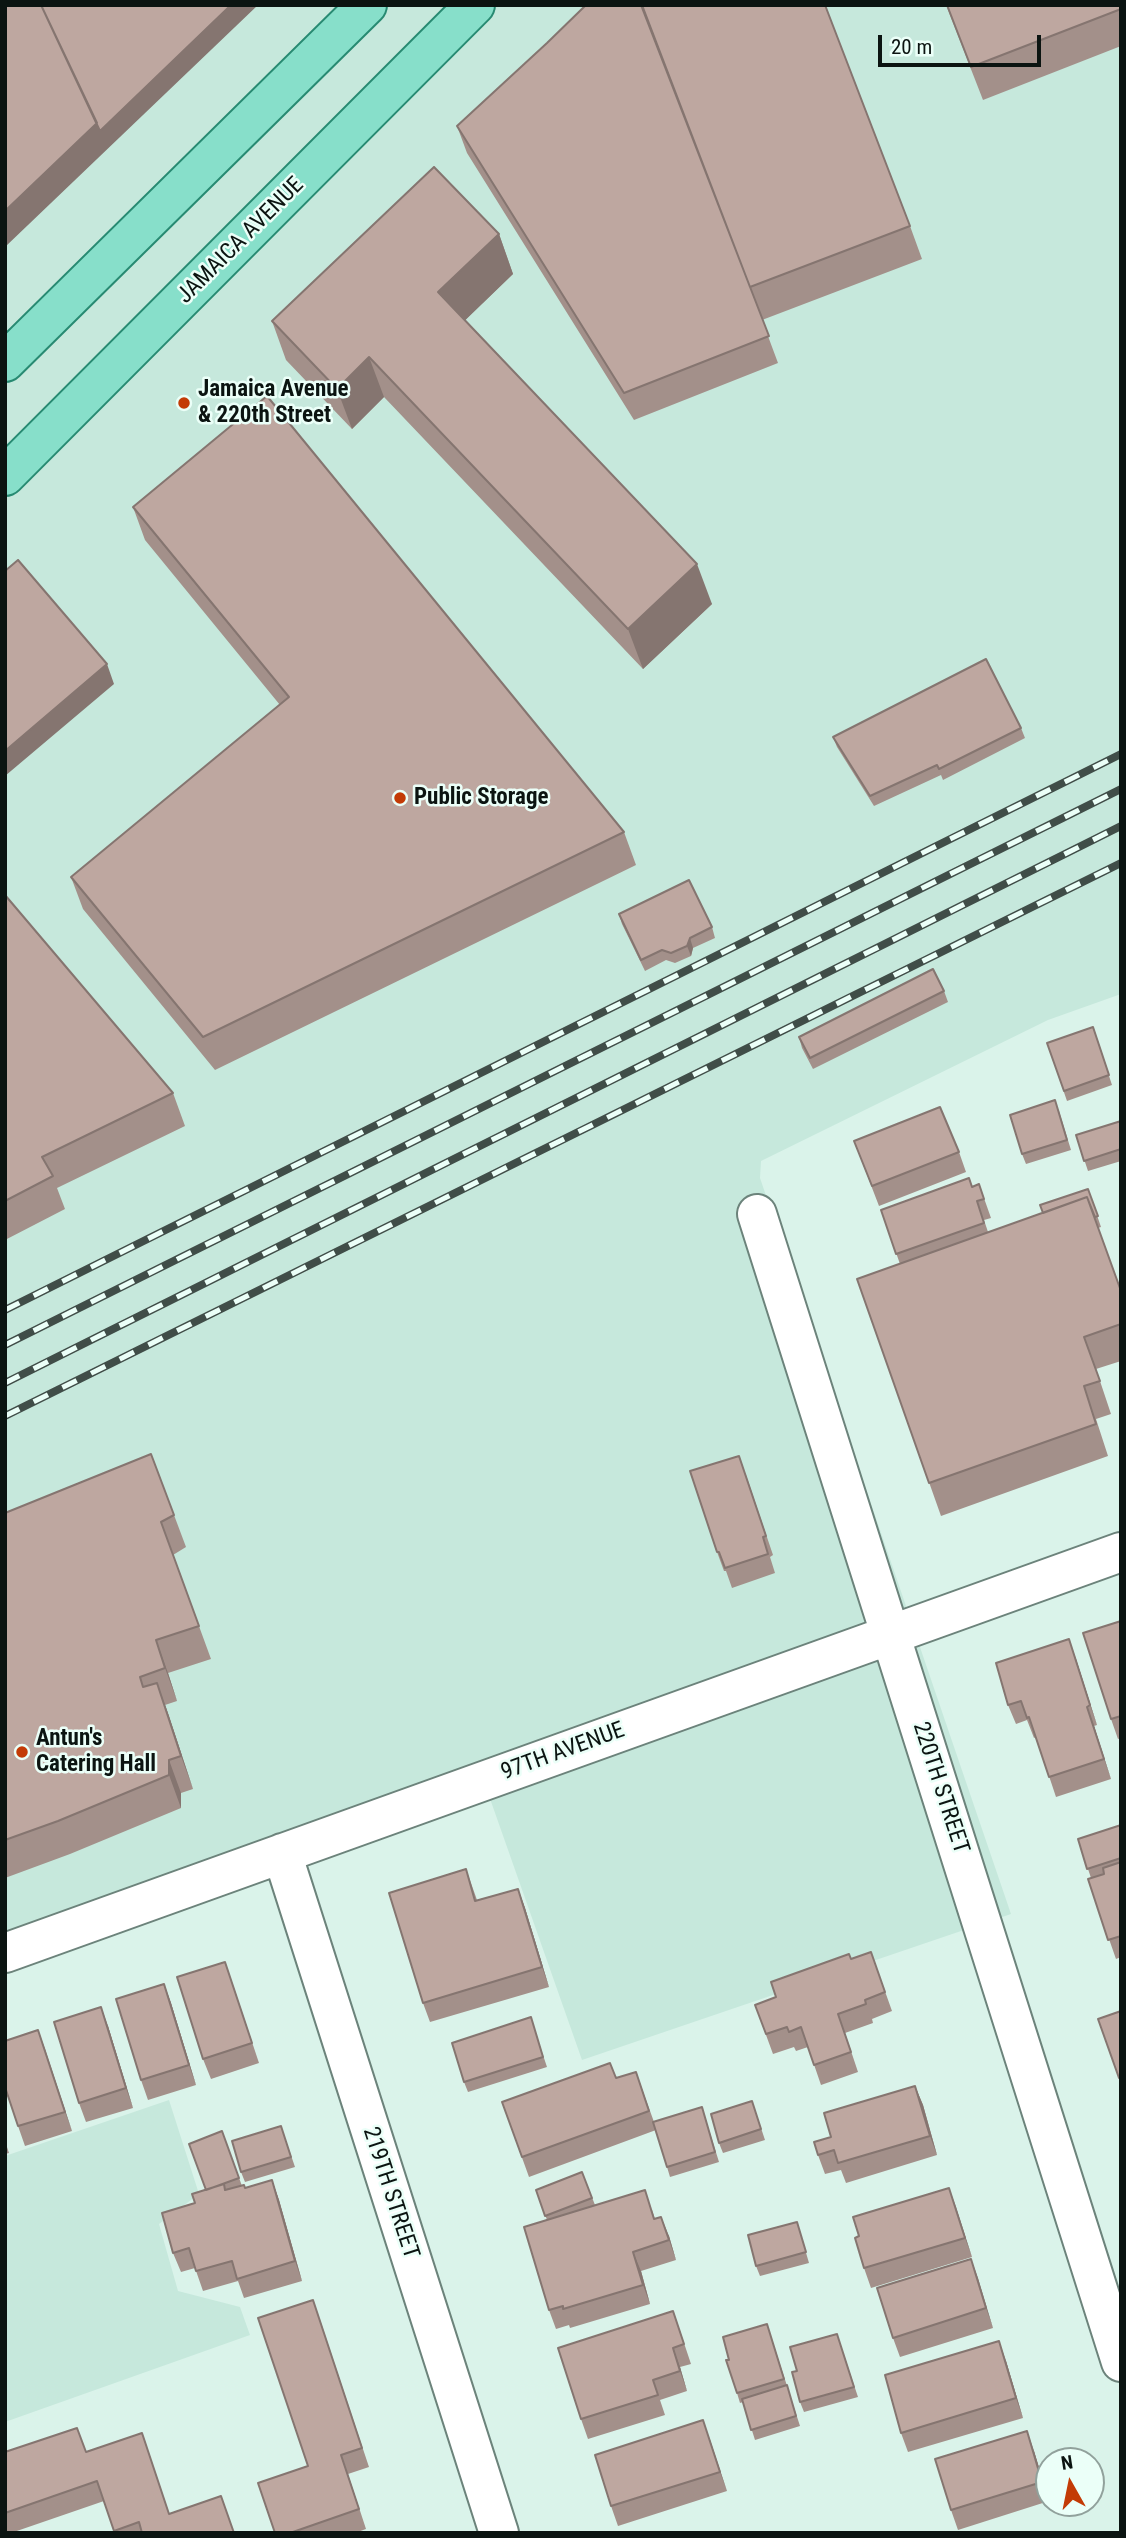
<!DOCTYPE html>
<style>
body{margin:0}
#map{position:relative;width:1126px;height:2538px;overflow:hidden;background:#daf3ea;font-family:"Roboto Condensed",sans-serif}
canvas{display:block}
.frame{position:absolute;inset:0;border:7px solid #0b1411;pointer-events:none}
.north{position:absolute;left:1035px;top:2447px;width:70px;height:70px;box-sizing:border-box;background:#ebfff8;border:2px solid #91a19c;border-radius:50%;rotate:351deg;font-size:19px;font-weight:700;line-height:28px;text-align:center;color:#0b1411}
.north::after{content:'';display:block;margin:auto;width:24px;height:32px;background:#c33b06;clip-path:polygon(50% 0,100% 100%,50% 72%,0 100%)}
.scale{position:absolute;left:878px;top:35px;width:163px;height:32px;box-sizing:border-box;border:4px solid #0b1411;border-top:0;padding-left:9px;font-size:21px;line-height:24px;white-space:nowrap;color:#0b1411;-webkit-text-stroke:5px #ebfff8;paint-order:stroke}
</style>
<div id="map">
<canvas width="1126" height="2538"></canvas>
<div class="frame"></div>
<div class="north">N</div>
<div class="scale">20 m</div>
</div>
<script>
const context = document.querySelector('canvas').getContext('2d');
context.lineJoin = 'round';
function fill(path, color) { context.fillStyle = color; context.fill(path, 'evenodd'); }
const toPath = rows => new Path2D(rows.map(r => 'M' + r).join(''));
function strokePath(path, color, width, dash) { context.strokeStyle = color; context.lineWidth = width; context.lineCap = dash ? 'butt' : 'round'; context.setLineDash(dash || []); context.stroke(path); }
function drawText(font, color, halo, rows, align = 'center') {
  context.font = font + ' "Roboto Condensed",sans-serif'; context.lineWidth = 5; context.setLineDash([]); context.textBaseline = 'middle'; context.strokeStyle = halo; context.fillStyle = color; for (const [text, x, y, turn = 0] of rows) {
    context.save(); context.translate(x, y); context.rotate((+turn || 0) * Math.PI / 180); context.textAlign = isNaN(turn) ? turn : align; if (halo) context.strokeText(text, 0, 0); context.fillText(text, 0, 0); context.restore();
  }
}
fill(toPath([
 [5,5,1121,5,1121,994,1048,1020,761,1161,760,1178,1011,1914,582,2060,488,1793,5,1974],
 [169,2100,199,2194,159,2224,178,2291,240,2307,250,2335,5,2422,5,2156]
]), '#c6e8dc');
const minor = toPath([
 [757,1214,1121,2362],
 [282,1853,499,2533],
 [5,1953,1121,1552]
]);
const major = toPath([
 [5,362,367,5],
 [5,476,475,5]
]);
strokePath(minor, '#6c837b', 42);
strokePath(major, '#288a72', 42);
strokePath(minor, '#fff', 38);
strokePath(major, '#87dfca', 38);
const rail = toPath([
 [5,1310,1121,754],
 [5,1345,1121,789],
 [5,1383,1121,826],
 [5,1416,1121,863]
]);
strokePath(rail, '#404d48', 8);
strokePath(rail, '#ebfff8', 5, [16]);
fill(toPath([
 [946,5,1121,5,1121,46,983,100],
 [457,126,910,226,922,259,762,320,778,363,634,420,467,153],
 [499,234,513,274,465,320,712,604,643,669,384,397,352,429,286,360,272,321],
 [133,507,624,832,636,865,215,1070,83,909,71,877,280,705,145,540],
 [1021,728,1025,738,943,780,941,775,874,806,837,747,833,737],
 [5,895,173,1093,185,1126,57,1188,65,1209,5,1240],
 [619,914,712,927,715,938,693,948,691,956,675,963,666,960,645,971,622,924],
 [944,991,948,1002,813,1069,802,1048,799,1037],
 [1093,1027,1112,1085,1067,1101,1047,1043],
 [1059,1111,1071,1150,1026,1164,1022,1154],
 [1121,1121,1121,1161,1088,1171,1076,1135],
 [854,1141,959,1152,966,1172,879,1206],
 [979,1184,991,1218,984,1220,988,1232,1043,1213,1088,1189,1101,1227,1098,1228,1121,1291,1121,1361,1096,1369,1111,1414,1096,1419,1108,1456,941,1516,857,1279,900,1264,881,1210,972,1187],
 [746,1475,773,1555,770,1557,775,1573,732,1588,726,1571,724,1571,717,1552],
 [5,1513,174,1515,186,1547,173,1555,211,1659,168,1673,177,1701,165,1705,193,1789,181,1793,181,1808,70,1854,5,1878],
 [1121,1621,1121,1738,1118,1739,1111,1719],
 [1076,1659,1097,1725,1094,1726,1111,1779,1056,1797,1036,1737,1034,1738,1027,1720,1016,1724,1008,1705],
 [1121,1825,1121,1957,1116,1959,1088,1879,1091,1878,1078,1839],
 [466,1869,477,1900,518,1889,525,1908,549,1987,430,2022,423,2003],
 [871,1952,892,2011,872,2019,873,2023,845,2033,858,2072,821,2085,808,2047,796,2051,794,2047,773,2054,755,2005,776,1997,851,1959],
 [232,1982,259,2063,211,2079,203,2059],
 [164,1984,171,2003,196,2085,148,2100,141,2080],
 [108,2026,133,2108,86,2122,79,2103],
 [534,2028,547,2067,468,2092,464,2082],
 [38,2030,72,2131,25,2146,18,2126],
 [636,2072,654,2122,705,2117,719,2162,670,2177,656,2130,529,2177,502,2102,616,2078],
 [915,2086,923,2105,937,2155,846,2183,841,2170,825,2174,818,2155,831,2137],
 [752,2101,765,2140,723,2153,719,2143],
 [281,2126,295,2167,245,2182,241,2172],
 [222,2131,242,2186,245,2188,272,2180,279,2200,302,2281,244,2298,238,2281,203,2291,195,2268,181,2272,173,2253,195,2203,206,2190],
 [5,2141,9,2153,5,2154],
 [582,2172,595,2205,652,2210,655,2219,669,2236,676,2260,641,2271,650,2304,570,2328,569,2325,556,2329,549,2310,547,2220,536,2190],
 [949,2188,972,2257,871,2288,864,2268],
 [800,2232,809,2263,760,2276,756,2266],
 [971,2259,993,2328,900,2357,893,2338],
 [320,2320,369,2467,348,2474,366,2529,355,2533,275,2533,308,2466],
 [767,2324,800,2426,755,2440,743,2402,740,2403,737,2393,729,2360],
 [680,2331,691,2364,680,2367,687,2391,660,2400,665,2415,588,2439,581,2419],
 [837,2334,858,2397,804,2412,800,2402,797,2371],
 [1006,2361,1023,2418,908,2452,901,2433],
 [710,2440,727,2491,618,2526,611,2506],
 [1034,2451,1049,2501,958,2530,951,2510],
 [5,2452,86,2452,170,2514,234,2533,115,2533,104,2501,11,2533,5,2533]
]), '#a3908a');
fill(toPath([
 [231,5,258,5,5,247,5,211,97,123],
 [499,234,513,274,453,332,438,292],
 [369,357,384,397,352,429,337,389],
 [697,564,712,604,643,669,628,629],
 [107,664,114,684,5,776,5,751],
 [690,938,693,948,691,956,687,946],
 [1069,1639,1076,1659,1097,1725,1090,1705],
 [156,1640,168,1673,177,1701,165,1668],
 [157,1683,169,1716,193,1789,181,1756],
 [1087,1707,1094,1726,1111,1779,1104,1759],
 [169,1760,181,1793,181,1808,169,1775],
 [518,1889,525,1908,549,1987,542,1967],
 [164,1984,171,2003,196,2085,189,2065],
 [101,2007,108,2026,133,2108,126,2088],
 [38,2030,45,2049,72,2131,65,2112],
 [915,2086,923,2105,937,2155,930,2136],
 [272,2180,279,2200,302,2281,295,2261],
 [949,2188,956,2207,972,2257,965,2238],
 [661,2217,669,2236,676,2260,669,2240],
 [633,2252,641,2271,650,2304,643,2285],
 [971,2259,978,2278,993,2328,986,2308],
 [999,2341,1006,2361,1023,2418,1016,2398],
 [673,2348,680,2367,687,2391,680,2371],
 [703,2420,710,2440,727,2491,720,2472],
 [1027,2431,1034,2451,1049,2500,1042,2482]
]), '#857570');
const building = toPath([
 [5,5,41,5,97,123,5,211,5,5],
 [41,5,231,5,100,131,41,5],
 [586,5,641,5,769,336,624,393,457,126,547,43,586,5],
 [642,5,825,5,910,226,750,287,642,5],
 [947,5,1121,5,1121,9,971,67,947,5],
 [434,167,499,234,438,292,697,564,628,629,369,357,337,389,272,321,434,167],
 [267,396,624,832,203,1037,71,877,289,697,133,507,267,396],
 [18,560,107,664,5,751,5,571,18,560],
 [986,659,1021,728,939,769,937,765,870,796,833,737,986,659],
 [689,880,712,927,690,938,687,946,671,953,662,950,641,960,619,914,689,880],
 [5,895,173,1093,42,1157,53,1176,5,1201,5,895],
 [933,969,944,991,810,1058,799,1037,933,969],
 [1093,1027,1109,1075,1064,1091,1047,1043,1093,1027],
 [1055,1100,1067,1140,1022,1154,1010,1115,1055,1100],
 [940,1107,959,1152,872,1186,854,1141,940,1107],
 [1121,1121,1121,1149,1084,1161,1076,1135,1121,1121],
 [969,1178,972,1187,979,1184,984,1199,977,1201,984,1223,896,1254,881,1210,969,1178],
 [1088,1189,1098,1216,1095,1217,1087,1197,1043,1213,1040,1205,1088,1189],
 [1087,1197,1121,1291,1121,1324,1084,1337,1100,1381,1084,1386,1096,1424,929,1483,857,1279,1087,1197],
 [151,1454,174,1515,161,1522,199,1626,156,1640,165,1668,140,1677,143,1687,157,1683,181,1756,169,1760,169,1775,58,1821,5,1840,5,1513,151,1454],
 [739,1456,766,1536,763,1537,768,1554,725,1568,719,1552,717,1552,690,1471,739,1456],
 [1121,1621,1121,1716,1111,1719,1083,1633,1121,1621],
 [1069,1639,1090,1705,1087,1707,1104,1759,1049,1777,1029,1717,1027,1718,1021,1701,1008,1705,996,1663,1069,1639],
 [1121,1825,1121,1858,1087,1869,1078,1839,1121,1825],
 [1121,1862,1121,1936,1108,1940,1088,1879,1104,1874,1103,1868,1121,1862],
 [466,1869,475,1901,518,1889,542,1967,423,2003,389,1893,466,1869],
 [871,1952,885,1992,865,2000,866,2004,838,2014,851,2052,814,2065,801,2027,789,2032,787,2027,766,2034,755,2005,776,1997,771,1982,849,1954,851,1959,871,1952],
 [225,1962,252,2043,203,2059,177,1977,225,1962],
 [164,1984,189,2065,141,2080,116,1999,164,1984],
 [101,2007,126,2088,79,2103,54,2022,101,2007],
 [1121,2011,1121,2078,1119,2078,1098,2019,1121,2011],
 [531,2017,543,2057,464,2082,452,2043,531,2017],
 [38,2030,65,2112,18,2126,5,2087,5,2041,38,2030],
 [610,2063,616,2078,636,2072,649,2111,522,2157,502,2102,610,2063],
 [915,2086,930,2136,838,2163,834,2150,818,2155,814,2142,831,2137,824,2113,915,2086],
 [752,2101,761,2129,719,2143,711,2114,752,2101],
 [702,2107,715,2152,667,2167,653,2122,702,2107],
 [281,2126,291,2157,241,2172,232,2141,281,2126],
 [222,2131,239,2178,206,2190,189,2144,222,2131],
 [582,2172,592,2198,545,2216,536,2190,582,2172],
 [272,2180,295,2261,237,2279,232,2261,196,2271,189,2248,173,2253,162,2213,195,2203,192,2194,224,2184,225,2190,244,2185,245,2188,272,2180],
 [949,2188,965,2238,864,2268,855,2238,859,2236,853,2217,949,2188],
 [645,2190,654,2219,661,2217,669,2240,633,2252,643,2285,563,2309,563,2306,549,2310,524,2227,645,2190],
 [797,2222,806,2252,756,2266,748,2235,797,2222],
 [971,2259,986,2308,893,2338,877,2288,971,2259],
 [313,2300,362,2448,341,2455,359,2509,290,2533,275,2533,258,2483,308,2466,258,2318,313,2300],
 [673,2311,684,2344,673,2348,680,2371,653,2380,658,2395,581,2419,558,2348,673,2311],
 [767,2324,784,2379,737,2393,726,2360,729,2360,723,2337,767,2324],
 [837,2334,854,2387,800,2402,792,2372,797,2371,790,2347,837,2334],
 [999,2341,1016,2398,901,2433,885,2375,999,2341],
 [787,2385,796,2416,751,2430,742,2399,787,2385],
 [703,2420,720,2472,611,2506,595,2455,703,2420],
 [77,2428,86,2452,142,2433,169,2514,221,2496,234,2533,142,2533,139,2522,114,2531,97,2481,5,2513,5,2452,77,2428],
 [1027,2431,1042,2482,951,2510,935,2459,1027,2431]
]);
fill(building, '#bea7a0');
strokePath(building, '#857570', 2);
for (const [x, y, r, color] of [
 [184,403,7,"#c33b06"],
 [400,798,7,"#c33b06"],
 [22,1752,7,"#c33b06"]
]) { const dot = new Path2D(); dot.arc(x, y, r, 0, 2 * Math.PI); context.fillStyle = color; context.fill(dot); strokePath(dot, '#ebfff8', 2.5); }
drawText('23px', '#0b1411', '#ebfff8', [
 ["JAMAICA AVENUE",241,241,-45],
 ["97TH AVENUE",563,1752,-20],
 ["220TH STREET",940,1788,72],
 ["219TH STREET",390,2193,72]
]);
drawText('bold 23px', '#0b1411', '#ebfff8', [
 ["Jamaica Avenue",198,390],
 ["& 220th Street",198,416],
 ["Public Storage",414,798],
 ["Antun's",36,1739],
 ["Catering Hall",36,1765]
], 'left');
</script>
